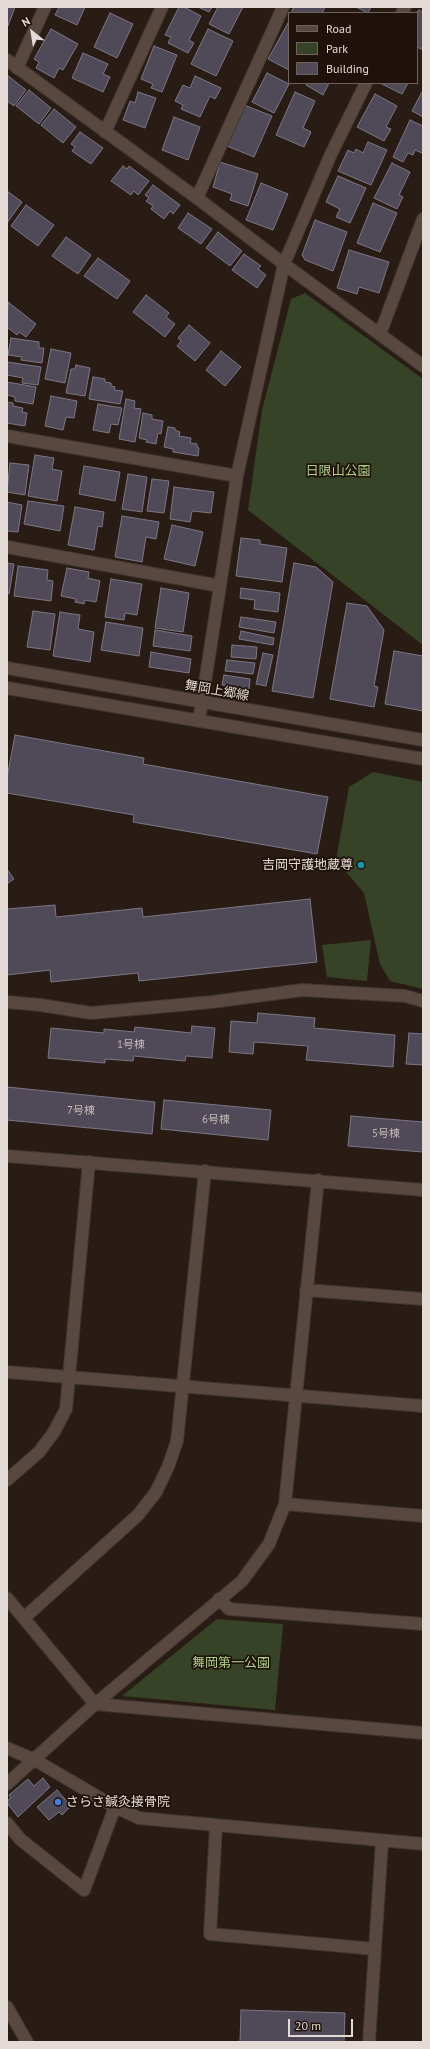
<!DOCTYPE html>
<meta charset="utf-8">
<style>
body{margin:0}
#map{position:relative;width:430px;height:2049px;overflow:hidden;background:#291c14;font-family:"PT Sans",sans-serif}
canvas{display:block}
.frame{position:absolute;inset:0;border:8px solid #e5dbd6;pointer-events:none}
.legend{position:absolute;left:288px;top:12px;width:130px;height:72px;box-sizing:border-box;background:#1f120b;border:1px solid #6e625c;margin:0;padding:5px 7px;list-style:none;font-size:12px;color:#e5dbd6}
.legend li{display:flex;align-items:center;gap:8px;height:20px}
.legend b{width:20px;border:1px solid #6e625c}
.north{position:absolute;left:12px;top:12px;width:40px;height:40px;-webkit-text-stroke:3px #1f120b;paint-order:stroke;rotate:330deg;font-size:11px;font-weight:700;line-height:16px;text-align:center;color:#e5dbd6}
.north::after{content:'';display:block;margin:auto;width:14px;height:18px;background:#e5dbd6;clip-path:polygon(50% 0,100% 100%,50% 72%,0 100%)}
.scale{position:absolute;left:288px;top:2019px;width:65px;height:18px;box-sizing:border-box;border:2px solid #e5dbd6;border-top:0;padding-left:5px;font-size:12px;line-height:14px;white-space:nowrap;color:#e5dbd6;-webkit-text-stroke:3px #1f120b;paint-order:stroke}
</style>
<div id="map">
<canvas width="430" height="2049"></canvas>
<div class="frame"></div>
<ul class="legend">
<li><b style="height:5px;background:#584840"></b>Road</li>
<li><b style="height:11px;background:#364326"></b>Park</li>
<li><b style="height:11px;background:#504a58"></b>Building</li>
</ul>
<div class="north">N</div>
<div class="scale">20 m</div>
</div>
<script>
const context = document.querySelector('canvas').getContext('2d');
context.lineJoin = 'round';
function fill(path, color) { context.fillStyle = color; context.fill(path, 'evenodd'); }
const toPath = rows => new Path2D(rows.map(r => 'M' + r).join(''));
function strokePath(path, color, width, dash) { context.strokeStyle = color; context.lineWidth = width; context.lineCap = dash ? 'butt' : 'round'; context.setLineDash(dash || []); context.stroke(path); }
function drawText(font, color, halo, rows, align = 'center') {
  context.font = font + ' "PT Sans","Noto Sans JP",sans-serif'; context.lineWidth = 3.5; context.setLineDash([]); context.textBaseline = 'middle'; context.strokeStyle = halo; context.fillStyle = color; for (const [text, x, y, turn = 0] of rows) {
    context.save(); context.translate(x, y); context.rotate((+turn || 0) * Math.PI / 180); context.textAlign = isNaN(turn) ? turn : align; if (halo) context.strokeText(text, 0, 0); context.fillText(text, 0, 0); context.restore();
  }
}
fill(toPath([
 [305,293,423,379,423,645,248,510,262,410,291,299],
 [373,772,423,782,423,989,390,981,380,964,364,893,336,860,349,787],
 [371,940,367,981,327,977,322,945],
 [217,1619,283,1624,275,1710,122,1696]
]), '#364326');
const building = toPath([
 [7,7,15,7,8,26,7,26,7,7],
 [59,7,85,7,77,25,55,15,59,7],
 [179,7,184,7,201,16,189,40,194,43,188,53,168,43,171,37,165,35,179,7],
 [198,7,212,7,209,12,198,7],
 [218,7,243,7,229,34,209,24,218,7],
 [294,7,325,7,322,13,291,13,294,7],
 [356,7,371,7,368,13,356,7],
 [419,10,423,12,423,50,417,47,416,13,419,10],
 [110,13,133,24,117,58,94,47,110,13],
 [288,23,289,23,289,70,268,59,288,23],
 [51,29,78,44,63,70,59,68,54,78,36,68,39,62,34,59,51,29],
 [208,29,233,41,216,76,191,64,208,29],
 [154,46,177,55,162,92,151,88,153,84,141,79,154,46],
 [83,53,108,64,103,74,110,77,103,92,72,78,83,53],
 [267,73,289,84,274,113,252,102,267,73],
 [7,75,26,90,14,106,7,101,7,75],
 [195,76,221,88,215,99,210,96,200,117,181,109,183,105,175,101,183,85,190,88,195,76],
 [307,83,329,83,323,95,306,85,307,83],
 [380,83,408,83,402,94,380,83],
 [29,90,51,108,39,124,16,106,29,90],
 [423,90,423,117,412,111,423,90],
 [138,92,156,98,145,128,123,120,130,101,135,103,138,92],
 [295,92,315,101,303,128,311,132,304,147,276,135,295,92],
 [375,94,397,106,386,127,391,129,384,141,357,127,375,94],
 [244,105,272,116,254,157,227,146,244,105],
 [54,109,76,127,63,143,41,125,54,109],
 [174,117,200,127,188,160,162,150,174,117],
 [410,120,423,126,423,151,422,153,415,150,413,155,408,153,403,162,393,157,410,120],
 [80,132,103,148,91,164,72,151,75,147,71,144,80,132],
 [368,142,387,150,371,185,338,171,348,150,354,153,356,149,363,153,368,142],
 [220,162,258,174,248,206,230,200,232,194,213,187,220,162],
 [392,163,410,172,399,195,403,197,397,209,374,198,392,163],
 [123,166,127,169,129,166,149,181,138,195,134,191,131,195,111,181,123,166],
 [338,176,366,188,350,223,336,217,340,209,326,202,338,176],
 [261,183,288,194,273,230,246,220,261,183],
 [153,185,180,205,173,214,170,211,164,219,151,209,153,206,146,201,149,198,145,195,153,185],
 [7,191,22,202,7,223,7,191],
 [373,203,397,213,380,252,357,243,373,203],
 [26,205,54,225,38,246,11,226,26,205],
 [188,213,212,229,201,244,178,228,188,213],
 [315,220,347,232,333,271,305,260,302,255,315,220],
 [218,232,242,251,230,266,206,248,218,232],
 [66,237,91,255,78,274,52,256,66,237],
 [349,250,389,262,379,293,359,287,357,294,337,288,349,250],
 [244,254,261,266,258,269,266,275,257,288,232,270,244,254],
 [98,258,130,281,117,299,84,276,98,258],
 [146,295,169,313,166,317,175,324,165,337,133,312,146,295],
 [8,302,36,324,26,337,19,332,17,335,7,327,8,302],
 [189,325,210,343,195,361,177,346,181,341,178,338,189,325],
 [11,338,39,342,39,348,44,348,42,363,21,360,22,357,8,355,11,338],
 [51,349,71,353,65,383,45,379,51,349],
 [221,351,241,367,225,386,206,370,221,351],
 [7,362,41,367,38,385,22,383,23,378,7,375,7,362],
 [76,365,90,368,85,396,66,393,71,369,75,369,76,365],
 [93,377,105,379,105,382,111,383,111,386,115,387,114,390,123,391,120,404,89,399,93,377],
 [7,382,36,387,33,404,15,401,15,397,7,395,7,382],
 [51,396,77,401,74,418,66,417,63,430,45,426,51,396],
 [126,399,135,401,134,408,141,409,135,442,119,439,126,399],
 [7,402,13,403,13,406,23,408,22,412,27,413,25,426,7,423,7,402],
 [98,404,122,408,118,425,111,424,109,433,93,430,98,404],
 [143,413,152,415,152,419,163,421,161,434,158,433,156,444,146,442,147,440,139,438,143,413],
 [168,427,175,428,175,430,180,432,179,436,191,438,190,443,197,444,197,447,199,448,198,456,173,452,173,449,164,447,168,427],
 [35,455,54,458,52,469,62,471,57,501,28,496,35,455],
 [10,463,29,465,25,495,7,492,10,463],
 [84,466,120,472,115,501,79,494,84,466],
 [128,474,147,477,142,512,122,509,128,474],
 [152,479,169,481,164,513,147,511,152,479],
 [174,487,214,492,211,513,192,511,190,522,170,519,174,487],
 [28,501,64,506,60,531,24,524,28,501],
 [7,502,22,505,18,532,7,531,7,502],
 [75,507,104,512,102,527,98,526,94,550,68,545,75,507],
 [122,516,159,522,156,539,146,537,142,562,115,557,122,516],
 [172,525,203,532,195,566,164,559,172,525],
 [241,538,260,540,260,544,287,548,282,582,236,576,241,538],
 [7,563,14,564,9,594,7,593,7,563],
 [294,563,316,567,333,582,313,698,272,691,294,563],
 [18,566,48,570,47,580,53,581,51,601,14,596,18,566],
 [67,568,89,572,88,578,100,581,96,602,85,600,84,604,75,602,76,599,61,596,67,568],
 [111,579,142,584,137,615,125,613,124,620,105,617,111,579],
 [161,588,189,593,183,632,155,628,161,588],
 [241,588,280,593,278,612,254,609,255,600,240,598,241,588],
 [347,603,367,606,384,630,374,686,378,687,374,707,330,699,347,603],
 [33,611,55,614,50,650,27,647,33,611],
 [60,612,80,615,78,629,94,632,90,662,53,656,60,612],
 [241,617,276,622,274,633,239,627,241,617],
 [106,622,143,628,139,656,101,650,106,622],
 [155,630,192,636,190,651,153,646,155,630],
 [241,631,274,638,273,645,239,639,241,631],
 [232,645,257,647,256,659,231,657,232,645],
 [394,651,423,656,423,711,385,704,394,651],
 [151,652,191,659,189,673,149,667,151,652],
 [263,653,273,655,266,686,256,684,263,653],
 [227,660,255,663,253,674,225,671,227,660],
 [224,675,250,679,249,689,222,685,224,675],
 [15,735,144,758,143,764,328,797,317,854,133,822,134,815,7,793,7,778,15,735],
 [7,869,14,879,7,884,7,869],
 [310,899,317,962,139,981,138,973,51,982,50,970,7,975,7,909,55,905,56,917,142,908,143,917,310,899],
 [258,1013,315,1018,314,1028,395,1035,393,1067,306,1060,308,1046,254,1042,253,1054,229,1052,231,1021,257,1023,258,1013],
 [192,1026,215,1028,212,1058,186,1056,185,1061,134,1056,133,1061,105,1059,105,1063,48,1058,51,1028,104,1033,104,1029,134,1032,135,1027,191,1033,192,1026],
 [409,1033,423,1034,423,1065,406,1064,409,1033],
 [7,1087,155,1102,152,1134,7,1120,7,1087],
 [164,1100,271,1110,268,1140,161,1129,164,1100],
 [351,1116,423,1122,423,1152,348,1146,351,1116],
 [43,1778,50,1787,18,1817,7,1803,7,1801,11,1798,9,1795,28,1779,34,1786,43,1778],
 [57,1790,71,1806,62,1815,59,1812,49,1820,37,1807,57,1790],
 [241,2010,345,2013,344,2042,240,2042,241,2010]
]);
fill(building, '#504a58');
strokePath(building, '#7d7686', 1);
const minor = toPath([
 [402,13,405,7],
 [7,60,197,198,284,264,423,366],
 [17,68,45,7],
 [105,132,162,7],
 [197,198,283,7],
 [380,334,423,219],
 [7,436,237,476],
 [7,547,220,586],
 [7,668,423,740],
 [7,688,423,759],
 [199,721,237,476,284,264,331,154,366,83],
 [7,1002,40,1005,91,1013,212,1002,302,990,405,996,423,1001],
 [7,1156,423,1190],
 [306,1290,423,1299],
 [7,1372,423,1406],
 [7,1480,39,1452,54,1432,66,1409,89,1162],
 [285,1504,423,1516],
 [7,1598,95,1704,423,1733],
 [219,1599,229,1609,423,1624],
 [24,1618,138,1515,156,1492,168,1467,177,1441,205,1171],
 [7,1748,35,1760,115,1807,139,1818,423,1844],
 [7,1784,95,1704,242,1581,269,1544,285,1504,318,1180],
 [7,1823,20,1839,84,1890,115,1807],
 [216,1826,210,1934,375,1949],
 [7,2007,27,2042],
 [369,2042,382,1841]
]);
strokePath(minor, '#403531', 14);
strokePath(minor, '#584840', 12);
for (const [x, y, r, color] of [
 [361,865,4,"#0f9aa8"],
 [58,1802,4,"#3f7fe0"]
]) { const dot = new Path2D(); dot.arc(x, y, r, 0, 2 * Math.PI); context.fillStyle = color; context.fill(dot); strokePath(dot, '#1f120b', 1.5); }
drawText('11px', '#c0b7b6', null, [
 ["1号棟",131,1045],
 ["7号棟",81,1111],
 ["6号棟",216,1120],
 ["5号棟",386,1134]
]);
drawText('13px', '#aed185', '#1f120b', [
 ["日限山公園",338,471],
 ["舞岡第一公園",231,1663]
]);
drawText('13px', '#e5dbd6', '#1f120b', [
 ["舞岡上郷線",217,691,10]
]);
drawText('13px', '#e5dbd6', '#1f120b', [
 ["吉岡守護地蔵尊",353,865],
 ["さらさ鍼灸接骨院",66,1802,"left"]
], 'right');
</script>
